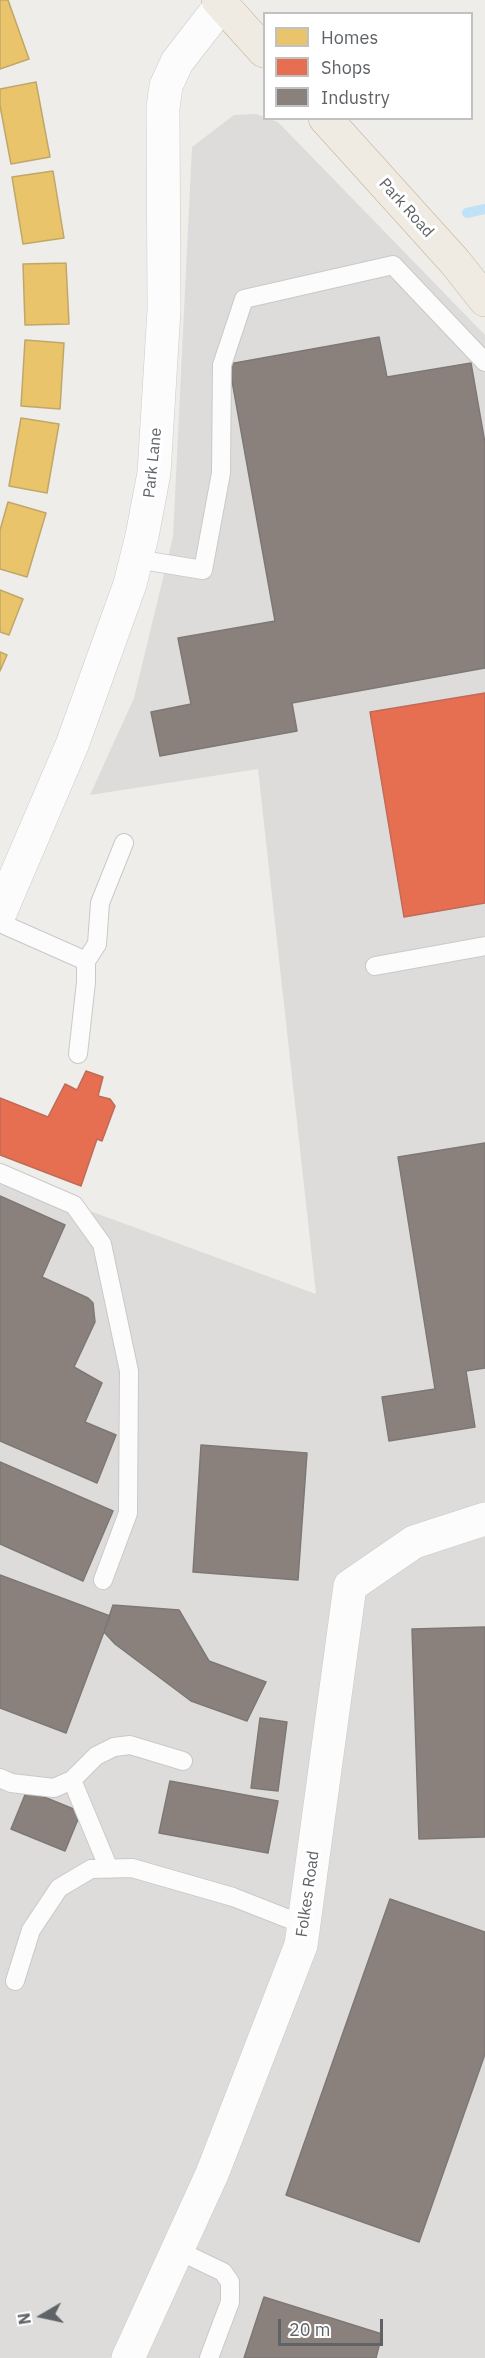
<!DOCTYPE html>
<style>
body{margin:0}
#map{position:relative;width:485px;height:2358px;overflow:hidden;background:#eeedea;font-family:"IBM Plex Sans",sans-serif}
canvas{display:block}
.legend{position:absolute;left:263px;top:12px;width:210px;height:108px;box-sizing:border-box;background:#fff;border:2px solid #bfc1c2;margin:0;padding:8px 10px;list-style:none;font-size:18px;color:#5f6367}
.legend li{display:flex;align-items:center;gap:12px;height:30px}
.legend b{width:30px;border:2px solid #bfc1c2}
.north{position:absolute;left:12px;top:2286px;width:60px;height:60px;-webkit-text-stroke:4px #fff;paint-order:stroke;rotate:261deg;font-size:16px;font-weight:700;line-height:24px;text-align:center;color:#5f6367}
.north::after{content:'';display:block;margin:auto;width:21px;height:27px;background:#5f6367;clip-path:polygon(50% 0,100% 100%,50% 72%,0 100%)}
.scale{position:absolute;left:278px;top:2319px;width:105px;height:27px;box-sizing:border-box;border:3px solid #5f6367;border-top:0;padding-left:8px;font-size:18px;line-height:21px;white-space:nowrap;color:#5f6367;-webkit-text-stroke:4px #fff;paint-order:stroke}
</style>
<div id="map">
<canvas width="485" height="2358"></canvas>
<ul class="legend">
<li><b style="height:16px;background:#e9c46a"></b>Homes</li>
<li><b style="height:16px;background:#e76f51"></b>Shops</li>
<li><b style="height:16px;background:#8a817c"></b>Industry</li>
</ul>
<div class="north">N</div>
<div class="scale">20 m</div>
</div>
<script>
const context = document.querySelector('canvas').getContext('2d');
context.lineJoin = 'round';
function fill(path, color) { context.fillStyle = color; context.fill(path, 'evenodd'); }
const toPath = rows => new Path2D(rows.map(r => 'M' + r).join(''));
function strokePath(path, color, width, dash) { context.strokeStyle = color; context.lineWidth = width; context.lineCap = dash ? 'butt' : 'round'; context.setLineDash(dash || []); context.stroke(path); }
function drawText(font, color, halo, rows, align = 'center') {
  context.font = font + ' "IBM Plex Sans",sans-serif'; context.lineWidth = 6; context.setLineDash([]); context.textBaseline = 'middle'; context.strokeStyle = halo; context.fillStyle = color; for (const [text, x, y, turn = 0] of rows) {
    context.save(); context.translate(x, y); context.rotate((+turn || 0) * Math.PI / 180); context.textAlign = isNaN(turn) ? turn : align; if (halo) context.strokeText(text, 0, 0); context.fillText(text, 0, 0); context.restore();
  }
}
fill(toPath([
 [256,114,278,122,485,335,485,2358,0,2358,0,1178,316,1294,258,769,90,795,134,698,173,537,192,147,234,115]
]), '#dedcda');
const homes = toPath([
 [0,0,8,0,29,59,0,69,0,0],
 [36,82,50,157,11,164,0,106,0,89,36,82],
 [53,171,64,238,23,244,12,177,53,171],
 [66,263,69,324,25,325,23,264,66,263],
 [25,340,64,343,60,409,21,406,25,340],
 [21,418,59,424,47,493,9,486,21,418],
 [8,502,46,513,27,577,0,569,0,530,8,502],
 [0,590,23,599,9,635,0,632,0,590],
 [0,652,7,655,0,671,0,652]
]);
fill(homes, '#e9c46a');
strokePath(homes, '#c0a769', 1.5);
const shops = toPath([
 [485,693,485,903,404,917,370,712,485,693],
 [86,1071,103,1077,98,1096,110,1099,115,1106,102,1141,97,1139,81,1186,0,1155,0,1098,48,1117,65,1084,77,1090,86,1071]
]);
fill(shops, '#e76f51');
strokePath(shops, '#be6b58', 1.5);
const industry = toPath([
 [379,337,387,377,471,363,485,443,485,668,292,703,297,731,160,756,151,712,191,704,178,638,275,621,229,364,379,337],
 [485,1143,485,1368,466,1371,475,1427,389,1441,382,1397,435,1389,398,1157,485,1143],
 [0,1196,65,1225,42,1277,88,1298,93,1303,95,1322,74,1367,102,1383,85,1422,116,1435,97,1483,0,1441,0,1196],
 [201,1445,307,1453,298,1580,193,1572,201,1445],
 [0,1462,113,1511,83,1581,0,1544,0,1462],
 [0,1575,110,1616,66,1733,0,1708,0,1575],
 [113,1605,179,1610,209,1661,266,1682,247,1721,191,1701,115,1644,104,1632,113,1605],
 [485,1627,485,1837,419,1839,412,1629,485,1627],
 [260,1718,287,1722,278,1791,251,1788,260,1718],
 [170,1781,278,1801,268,1853,159,1833,170,1781],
 [27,1790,81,1812,65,1851,11,1829,27,1790],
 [390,1899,485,1932,485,2054,419,2242,286,2195,390,1899],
 [264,2297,382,2334,376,2358,244,2358,264,2297]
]);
fill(industry, '#8a817c');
strokePath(industry, '#7d7876', 1.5);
strokePath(toPath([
 [467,213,485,209]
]), '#c0e2f6', 10);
const lane = toPath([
 [136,559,203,570,221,473,222,365,244,299,393,265,485,362],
 [0,923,86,961],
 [375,966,485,946],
 [78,1054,86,982,86,961,97,944,100,903,124,843],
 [0,1173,74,1205,102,1244,129,1371,128,1513,103,1580],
 [0,1778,11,1783,54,1788,72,1780,96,1756,114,1747,130,1745,183,1761],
 [72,1780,109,1869],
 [15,1981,31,1930,59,1888,91,1869,132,1868,233,1897,304,1925],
 [177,2250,223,2272,230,2282,230,2302,209,2358]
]);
const street = toPath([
 [128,2358,212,2174,301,1945,350,1586,414,1542,485,1519]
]);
const secondary = toPath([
 [0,913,72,745,130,584,142,536,154,473,164,310,163,108,166,86,177,62,222,4]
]);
const highway = toPath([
 [218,0,264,51],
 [325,118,455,262,485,300]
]);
strokePath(lane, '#c9c9c9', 20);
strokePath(street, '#c9c9c9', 34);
strokePath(secondary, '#cbcbcb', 34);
strokePath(highway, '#c5b498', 34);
strokePath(lane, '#fcfcfc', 18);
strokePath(street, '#fcfcfc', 33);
strokePath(secondary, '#fcfcfc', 33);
strokePath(highway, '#efebe3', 33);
drawText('16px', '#5f6367', '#fff', [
 ["Park Road",406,208,48],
 ["Park Lane",153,463,-84],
 ["Folkes Road",308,1894,-82]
]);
</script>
